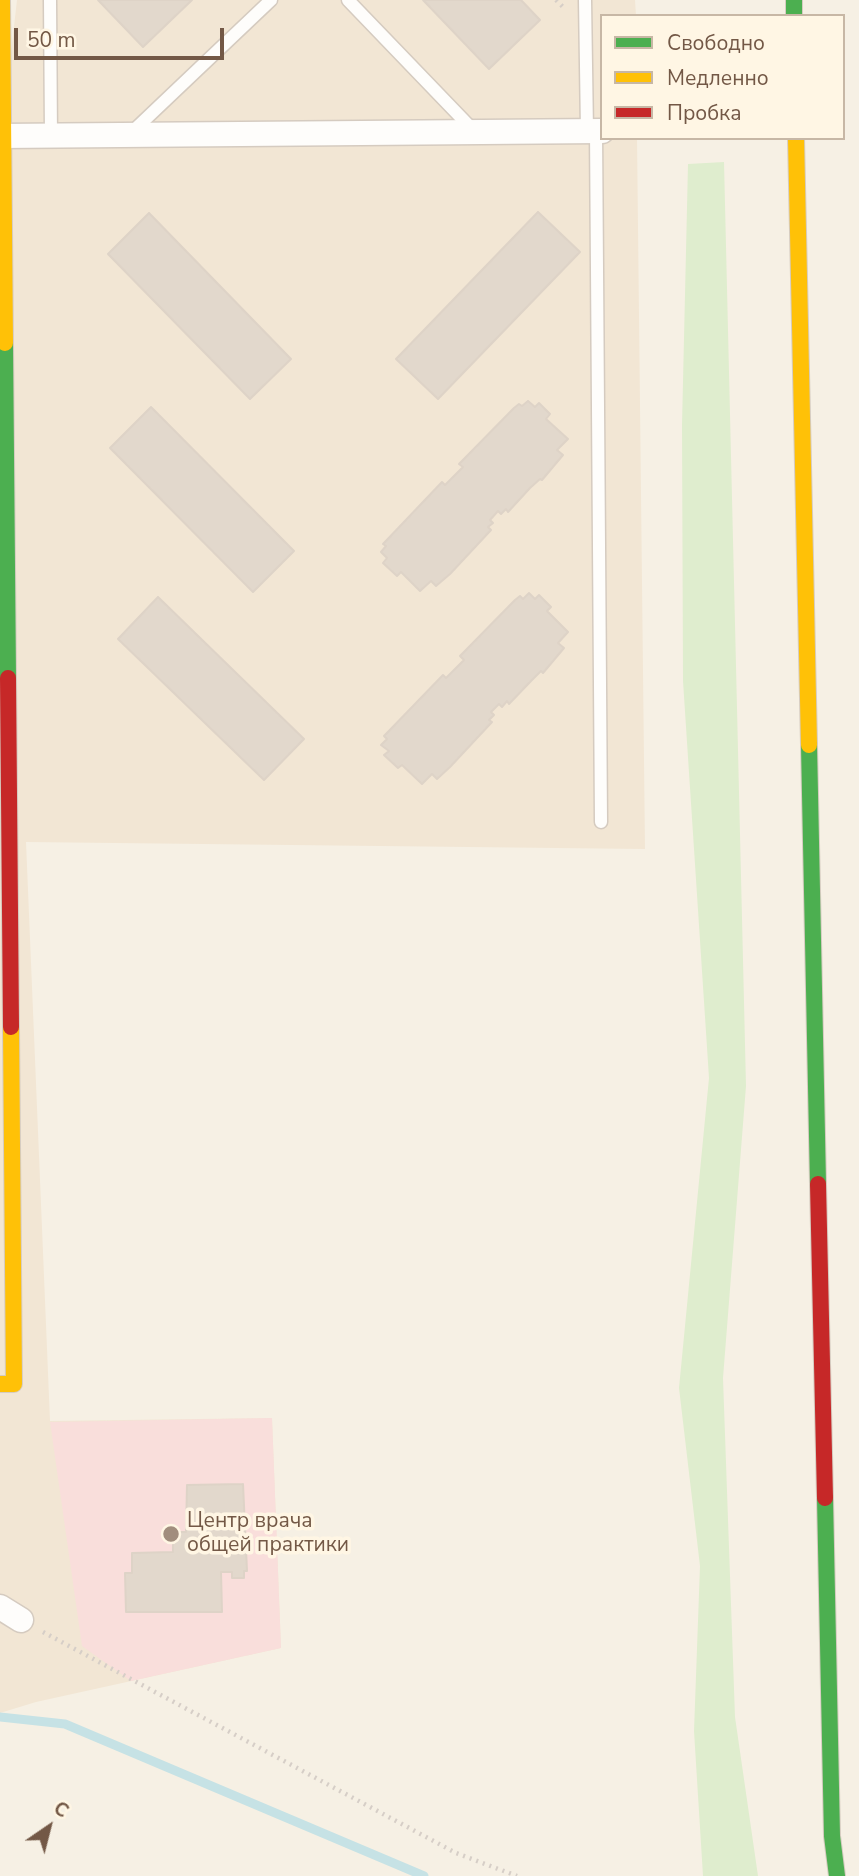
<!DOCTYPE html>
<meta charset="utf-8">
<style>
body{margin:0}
#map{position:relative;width:859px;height:1876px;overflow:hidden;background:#f6f0e4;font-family:"Nunito Sans",sans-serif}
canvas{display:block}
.legend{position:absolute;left:600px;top:14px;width:245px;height:126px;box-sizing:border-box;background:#fff6e4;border:2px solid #c7b7a5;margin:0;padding:9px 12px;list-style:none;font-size:21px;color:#735846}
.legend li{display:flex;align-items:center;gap:14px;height:35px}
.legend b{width:35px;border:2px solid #c7b7a5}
.north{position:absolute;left:14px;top:1792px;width:70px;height:70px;-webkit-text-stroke:5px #fff6e4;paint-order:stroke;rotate:35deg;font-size:19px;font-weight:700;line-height:28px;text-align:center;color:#735846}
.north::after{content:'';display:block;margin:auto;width:24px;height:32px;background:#735846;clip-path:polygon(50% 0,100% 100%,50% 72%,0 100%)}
.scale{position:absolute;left:14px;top:28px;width:210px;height:32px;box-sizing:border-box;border:4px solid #735846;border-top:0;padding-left:9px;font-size:21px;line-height:24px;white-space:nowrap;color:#735846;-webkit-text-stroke:5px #fff6e4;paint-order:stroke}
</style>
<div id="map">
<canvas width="859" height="1876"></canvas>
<ul class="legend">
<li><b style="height:9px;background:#4caf50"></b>Свободно</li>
<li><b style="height:9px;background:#ffc107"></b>Медленно</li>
<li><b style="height:9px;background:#c62828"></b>Пробка</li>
</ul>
<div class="north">С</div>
<div class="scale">50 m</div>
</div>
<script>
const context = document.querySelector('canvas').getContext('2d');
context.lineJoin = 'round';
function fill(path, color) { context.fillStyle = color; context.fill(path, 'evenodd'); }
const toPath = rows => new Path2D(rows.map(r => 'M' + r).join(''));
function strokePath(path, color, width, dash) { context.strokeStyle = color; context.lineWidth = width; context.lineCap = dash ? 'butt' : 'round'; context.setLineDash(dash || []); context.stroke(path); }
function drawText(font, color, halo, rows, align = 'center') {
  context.font = font + ' "Nunito Sans",sans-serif'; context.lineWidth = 7; context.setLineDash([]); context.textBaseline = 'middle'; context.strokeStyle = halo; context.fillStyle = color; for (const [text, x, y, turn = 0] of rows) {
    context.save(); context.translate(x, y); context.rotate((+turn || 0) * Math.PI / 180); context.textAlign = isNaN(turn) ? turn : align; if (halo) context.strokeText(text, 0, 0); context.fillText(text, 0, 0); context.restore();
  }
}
fill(toPath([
 [17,0,635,0,636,16,602,16,602,138,637,138,645,849,26,842,50,1421,272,1418,281,1648,36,1702,0,1713,0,151]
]), '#f2e6d4');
fill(toPath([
 [272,1418,281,1648,131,1681,82,1646,50,1422]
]), '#f9dedb');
fill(toPath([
 [724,162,746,1086,723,1378,735,1717,758,1876,703,1876,694,1731,700,1566,679,1388,709,1078,683,681,682,425,688,164]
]), '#dfedce');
strokePath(toPath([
 [0,1717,65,1724,424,1876]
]), '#c6e2e5', 9);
const building = toPath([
 [98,0,192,0,143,47,98,0],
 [423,0,521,0,540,20,489,69,423,0],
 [538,212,580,252,438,399,396,359,538,212],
 [149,213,291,359,250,399,108,254,149,213],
 [528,401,535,407,539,403,550,414,546,419,568,439,557,450,563,455,542,480,540,479,530,488,508,512,506,509,501,514,498,511,490,520,493,523,488,527,491,530,450,574,436,586,431,581,420,591,401,572,397,576,383,563,387,558,381,552,386,546,383,544,442,482,445,485,463,467,459,464,514,408,519,404,522,406,528,401],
 [151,407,294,551,253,592,110,448,151,407],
 [529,593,535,599,539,595,551,607,547,611,568,632,558,643,564,648,543,673,541,671,531,681,509,704,507,701,502,707,499,704,491,712,494,715,489,720,492,722,450,767,437,779,432,774,422,784,402,765,398,768,384,755,389,751,381,745,387,739,384,736,443,675,446,678,464,660,460,656,515,600,520,596,523,599,529,593],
 [158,597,304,739,264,780,118,639,158,597],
 [243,1484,247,1571,244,1571,244,1578,232,1578,232,1572,221,1572,222,1612,126,1612,125,1573,132,1573,132,1553,173,1552,173,1532,186,1532,187,1485,243,1484]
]);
fill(building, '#e2d8cc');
strokePath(building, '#ded3c7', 2);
const lane = toPath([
 [50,0,51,136],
 [348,0,474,131],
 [585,0,587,131],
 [596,131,601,822],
 [132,132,271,0]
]);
const street = toPath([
 [0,136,602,131],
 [0,1607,21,1620]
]);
const fast = toPath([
 [794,0,794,16],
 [5,343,8,678],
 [809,745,818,1184],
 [825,1498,832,1836,837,1876]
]);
const slow = toPath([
 [2,0,5,343],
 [796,138,809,745],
 [0,1384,14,1384,11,1027]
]);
const jam = toPath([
 [8,678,11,1027],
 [818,1184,825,1498]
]);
strokePath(lane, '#d5cbc0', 15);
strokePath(street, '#d5cbc0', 27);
strokePath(fast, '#d6ccc1', 18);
strokePath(slow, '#d6ccc1', 18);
strokePath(jam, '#d6ccc1', 18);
strokePath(toPath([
 [556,0,565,9],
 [43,1632,456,1853,517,1876]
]), '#d6cec7', 4.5, [2, 5]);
strokePath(lane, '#fefdfb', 12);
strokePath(street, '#fefdfb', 24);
strokePath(fast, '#4caf50', 16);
strokePath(slow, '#ffc107', 16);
strokePath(jam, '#c62828', 16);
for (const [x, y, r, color] of [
 [171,1534,9,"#a18d7d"]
]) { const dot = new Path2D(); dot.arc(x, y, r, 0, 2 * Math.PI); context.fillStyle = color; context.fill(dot); strokePath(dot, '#fff6e4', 2.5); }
drawText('21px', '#735846', '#fff6e4', [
 ["Центр врача",187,1522],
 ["общей практики",187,1546]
], 'left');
</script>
